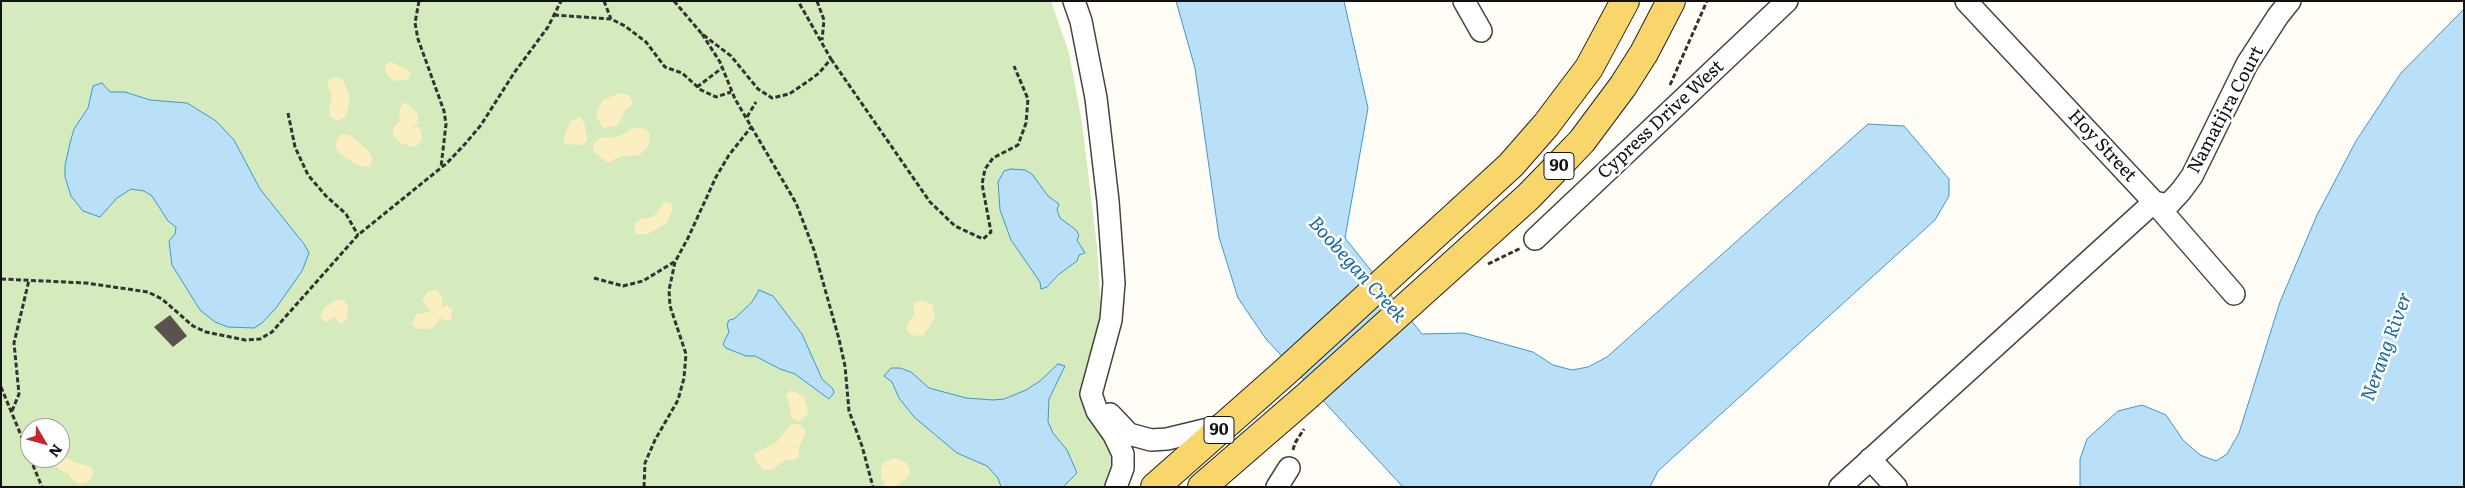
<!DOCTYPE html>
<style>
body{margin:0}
#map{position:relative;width:2465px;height:488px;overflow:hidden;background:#fffdf5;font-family:Literata,serif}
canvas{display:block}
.frame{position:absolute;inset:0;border:2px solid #111;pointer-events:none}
.north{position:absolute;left:20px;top:418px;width:50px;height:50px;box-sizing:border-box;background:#fff;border:1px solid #a0a0a0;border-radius:50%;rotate:127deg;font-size:14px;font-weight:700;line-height:20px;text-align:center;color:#111}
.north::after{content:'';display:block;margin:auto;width:18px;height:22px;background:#c4262e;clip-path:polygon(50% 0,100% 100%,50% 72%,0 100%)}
</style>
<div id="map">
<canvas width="2465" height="488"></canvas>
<div class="frame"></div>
<div class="north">N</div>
</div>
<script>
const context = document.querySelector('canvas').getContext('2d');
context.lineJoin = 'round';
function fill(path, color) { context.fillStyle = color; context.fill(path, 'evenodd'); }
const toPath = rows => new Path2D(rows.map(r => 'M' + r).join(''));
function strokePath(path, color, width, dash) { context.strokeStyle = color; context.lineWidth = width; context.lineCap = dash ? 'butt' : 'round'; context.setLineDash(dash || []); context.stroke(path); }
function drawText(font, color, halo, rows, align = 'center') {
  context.font = font + ' Literata,serif'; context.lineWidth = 5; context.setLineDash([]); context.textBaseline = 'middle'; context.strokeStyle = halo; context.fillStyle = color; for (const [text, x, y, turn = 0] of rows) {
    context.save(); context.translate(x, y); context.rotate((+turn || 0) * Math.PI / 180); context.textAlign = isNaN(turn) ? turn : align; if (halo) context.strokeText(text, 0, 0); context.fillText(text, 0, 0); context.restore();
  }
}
fill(toPath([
 [1,1,1051,1,1069,53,1082,123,1097,246,1102,327,1086,369,1083,392,1111,443,1118,471,1107,487,1,487],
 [30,428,60,428,60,458,30,458]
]), '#d5ebbd');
fill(toPath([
 [390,61,411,72,408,80,396,81,387,75,385,66],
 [337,77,343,80,350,96,347,113,344,118,337,121,330,116,329,107,332,96,327,84,330,78],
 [620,93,629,95,633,104,624,112,618,125,603,128,596,116,600,104,605,99],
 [403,103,411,106,418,115,418,124,410,127,419,127,421,132,422,140,416,147,402,144,393,136,393,128,400,121,399,110],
 [580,117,585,124,587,141,582,145,564,144,563,142,568,126,572,120],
 [633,128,643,128,650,133,649,145,640,155,622,156,608,163,593,151,594,144,599,138,618,137],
 [341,134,350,135,369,151,373,160,369,167,356,165,338,152,335,142],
 [664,202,671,203,673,210,666,223,648,234,635,234,635,223,641,219,653,217],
 [437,290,442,296,442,308,446,305,452,309,451,320,444,321,440,317,435,326,430,329,417,329,412,324,416,314,431,312,422,300,423,298,429,291],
 [335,300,344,300,348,307,347,320,341,324,334,317,327,322,320,318,324,308],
 [921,300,932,304,935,317,924,335,914,336,907,331,906,326,914,315,914,303],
 [791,390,803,396,808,408,807,415,800,421,796,421,791,417,790,406,786,395],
 [791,424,799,424,805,430,805,435,799,447,799,457,795,460,785,460,772,470,763,470,756,462,754,454,777,442],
 [60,453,74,462,91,467,94,473,89,481,83,484,76,483,68,474,57,468,53,459,60,458],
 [897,458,907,463,910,472,908,477,895,487,886,487,881,476,882,465,886,461]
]), '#fbeec1');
const water = toPath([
 [1176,1,1344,1,1368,108,1345,238,1422,334,1464,333,1533,352,1553,365,1572,370,1588,367,1607,357,1868,124,1904,126,1949,179,1949,196,1935,220,1658,471,1650,487,1403,487,1266,339,1238,298,1219,237,1195,68,1176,1],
 [2464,9,2464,487,2080,487,2080,459,2087,439,2118,411,2142,405,2166,415,2183,440,2200,455,2216,461,2227,454,2239,433,2280,302,2317,215,2356,141,2401,73,2464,9],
 [102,83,110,92,125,92,150,100,187,103,216,121,234,140,260,189,304,244,309,253,302,271,276,308,262,323,254,328,228,327,215,322,200,310,172,265,169,241,175,234,176,227,168,221,152,196,144,191,131,189,117,198,100,217,83,211,71,196,65,177,65,166,70,143,74,129,88,108,93,86,102,83],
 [1011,169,1025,170,1032,174,1048,196,1059,204,1057,210,1060,218,1076,230,1079,235,1077,240,1085,253,1079,255,1077,261,1058,275,1047,287,1041,289,1040,282,1011,240,1000,210,998,182,1004,171,1011,169],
 [759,290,773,296,802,334,822,379,833,389,834,393,829,399,795,374,780,369,755,356,746,356,726,348,723,344,729,332,727,325,729,320,734,319,752,302,759,290],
 [1058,364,1065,366,1049,399,1048,422,1053,433,1067,450,1077,473,1063,487,1001,487,998,478,987,466,957,453,914,417,899,398,892,382,884,376,891,368,900,368,911,372,929,388,966,398,993,400,1004,399,1026,390,1040,381,1058,364]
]);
fill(water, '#b9e0f7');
strokePath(water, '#3f96cf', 1);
fill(toPath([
 [170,315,187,336,173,347,154,327]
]), '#5a524d');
const minor = toPath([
 [1074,1,1081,21,1096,98,1108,201,1114,283,1111,320,1091,394,1097,411,1114,435,1123,454,1123,468,1116,487],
 [1464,1,1481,31],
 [1966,1,2154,202,2234,294],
 [1535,239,1787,1],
 [1110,414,1129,434,1151,440,1167,439,1225,425],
 [1870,459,1896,487],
 [1277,487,1289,468],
 [1840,487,2154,202,2168,205,2181,191,2192,176,2247,64,2278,16,2290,1]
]);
const major = toPath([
 [1155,487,1284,373,1511,165,1546,125,1589,68,1625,1],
 [1202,487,1306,397,1528,197,1560,164,1582,141,1623,86,1644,53,1671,1]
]);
strokePath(minor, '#444', 24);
strokePath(major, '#222', 30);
strokePath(toPath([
 [419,1,415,23,418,39,444,111,446,124,441,167],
 [604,1,611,19],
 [674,1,702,34,731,56,758,89,772,98,789,94,807,82,819,73,831,59,798,1],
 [817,1,824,20,822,40],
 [554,15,611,19,625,26,646,42,665,67,682,73,701,90,716,97,731,92],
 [702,34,720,62,735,99,796,203,814,250,839,339,845,366,849,411,862,446,873,487],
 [831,59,930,202,955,226,983,239,991,232,982,184,985,169,993,158,1018,145,1026,123,1028,99,1014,66],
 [1670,85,1707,1],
 [697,87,722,68],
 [288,113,295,147,308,175,326,196,346,214,358,235],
 [747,117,756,102],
 [1488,264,1521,248],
 [594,278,623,286,643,281,674,262],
 [1,279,86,283,148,292,162,299,193,326,206,332,245,340,260,339,272,332,358,235,447,163,465,144,481,125,514,73,548,27,561,1],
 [1,387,30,457],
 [12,411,19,394,14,343,29,280],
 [1293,450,1295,443,1304,429],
 [30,458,42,487],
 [644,487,645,463,655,440,678,400,684,378,686,354,670,306,669,290,675,262,688,238,716,177,729,155,752,126]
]), '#333', 3, [5, 2.5]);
strokePath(minor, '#fff', 21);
strokePath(major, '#f9d66b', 28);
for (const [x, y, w] of [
 [1559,166,30],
 [1219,430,30]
]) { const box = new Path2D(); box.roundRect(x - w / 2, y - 13.5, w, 27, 4); context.fillStyle = '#fff'; context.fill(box); strokePath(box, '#111', 1); }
drawText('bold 16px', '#111', null, [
 ["90",1559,166],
 ["90",1219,430]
]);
drawText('18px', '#111', '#fff', [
 ["Namatijra Court",2226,110,-62],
 ["Cypress Drive West",1661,120,-43],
 ["Hoy Street",2102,146,47]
]);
drawText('italic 19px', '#1768a6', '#fff', [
 ["Boobegan Creek",1357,270,48],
 ["Nerang River",2387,347,-70]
]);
</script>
